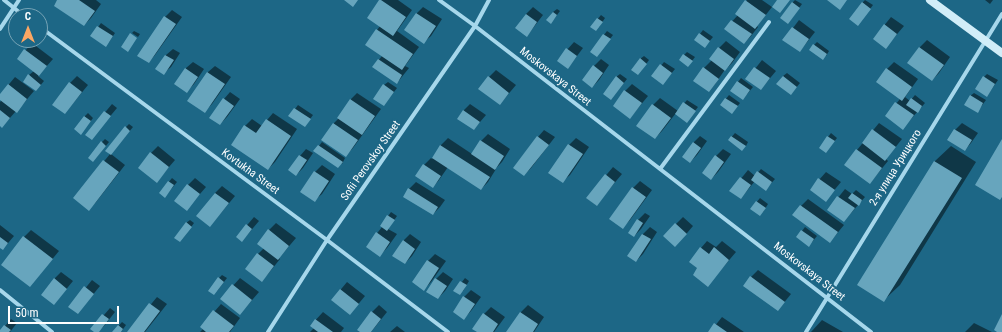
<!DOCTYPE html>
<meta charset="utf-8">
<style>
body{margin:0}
#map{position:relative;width:1002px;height:332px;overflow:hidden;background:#1d6786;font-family:"Roboto Condensed",sans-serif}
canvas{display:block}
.north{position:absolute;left:8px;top:8px;width:40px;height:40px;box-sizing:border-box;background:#1d6786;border:1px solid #77a4b6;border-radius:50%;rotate:0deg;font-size:11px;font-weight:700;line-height:16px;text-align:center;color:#fff}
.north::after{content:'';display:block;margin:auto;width:14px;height:18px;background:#fba764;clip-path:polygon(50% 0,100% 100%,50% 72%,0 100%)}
.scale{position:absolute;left:8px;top:306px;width:111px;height:18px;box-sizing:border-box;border:2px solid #fff;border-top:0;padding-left:5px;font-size:12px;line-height:14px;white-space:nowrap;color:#fff;-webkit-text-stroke:3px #1d6786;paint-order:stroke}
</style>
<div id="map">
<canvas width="1002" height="332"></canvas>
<div class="north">С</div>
<div class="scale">50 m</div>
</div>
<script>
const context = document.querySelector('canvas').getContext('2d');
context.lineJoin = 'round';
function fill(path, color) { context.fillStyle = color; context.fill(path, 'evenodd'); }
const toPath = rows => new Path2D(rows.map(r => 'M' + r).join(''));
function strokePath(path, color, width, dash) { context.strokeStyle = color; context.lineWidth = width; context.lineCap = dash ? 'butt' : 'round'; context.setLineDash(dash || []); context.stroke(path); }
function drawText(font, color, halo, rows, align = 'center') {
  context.font = font + ' "Roboto Condensed",sans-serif'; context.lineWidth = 4; context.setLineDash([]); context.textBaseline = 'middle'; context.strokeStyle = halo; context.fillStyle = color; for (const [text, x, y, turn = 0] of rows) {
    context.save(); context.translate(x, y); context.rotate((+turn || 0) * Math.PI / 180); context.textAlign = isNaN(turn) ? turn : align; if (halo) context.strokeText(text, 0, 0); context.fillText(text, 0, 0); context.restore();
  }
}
fill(toPath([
 [58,0,96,0,101,4,91,18,84,25],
 [380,0,398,0,412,10,397,31,419,47,405,66,409,68,397,83,373,67,382,56,366,45,380,26],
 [747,0,762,0,772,7,757,26,758,27,751,36,744,43,725,29,738,15,737,14],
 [795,0,802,4,791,19,792,3],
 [865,0,873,5,861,21,862,3],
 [985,0,993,0,990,4],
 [423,7,442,19,431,36,424,42,416,14],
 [533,7,543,15,527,36,526,14],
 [557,9,560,11,554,19,553,12],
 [172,10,182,17,155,55,149,62,165,17],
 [601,15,605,18,599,27,591,27],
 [891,17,904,26,886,47,874,38],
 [799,20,815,32,800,51,784,40],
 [101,23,115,33,109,42,92,36],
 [703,30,713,37,708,43,700,34],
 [134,31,140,34,138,37,132,33],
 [607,31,613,35,600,52,591,52],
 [927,40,950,57,939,73,932,80,908,63,920,47],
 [726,41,740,52,732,63,724,71,715,84,709,91,704,68,712,60,719,48],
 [574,42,583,48,568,68,558,60],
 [817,42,829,51,826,56,814,45],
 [32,43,53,59,38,76,44,81,39,87,29,75,34,71,18,59],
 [173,49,180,53,171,67,164,73,157,69,166,55],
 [687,52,695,57,688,66,684,55],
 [644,56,649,60,641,71,640,59],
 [601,59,609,65,599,80,592,87,594,66],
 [762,60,776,71,761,89,747,79],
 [193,62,204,69,194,84,187,91,176,84,186,68],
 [664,62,675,69,666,80,653,76],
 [894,62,918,79,905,97,910,101,915,95,925,103,903,128,886,116,900,99,887,69],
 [215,66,231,77,212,104,205,111,189,100,208,72],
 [496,70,516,85,500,104,489,77],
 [787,73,800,83,791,94,783,76],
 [620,74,627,79,611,99,616,77],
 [987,74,998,80,987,96,984,77],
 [77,76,88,85,65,113,70,83],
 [15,77,34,91,23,104,16,111,2,127,0,125,0,102,2,100,0,98,0,95],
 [741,78,753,87,743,99,738,82],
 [388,82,397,88,384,105,384,85],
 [632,84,648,96,630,118,625,91],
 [230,92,240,99,227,117,220,124,224,99],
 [357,93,381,109,353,148,346,155,333,124,339,118,350,100],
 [974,93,986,100,977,112,970,96],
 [729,95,740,103,732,113,721,105],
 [660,98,678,111,687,100,698,107,687,121,676,113,662,131,655,138,653,105],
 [112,104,117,108,92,138,87,134],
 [470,104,486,115,474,129,463,111],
 [298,105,313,115,305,126,290,116],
 [88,113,93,118,84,130,84,117],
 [273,113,297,129,275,162,268,169,232,144,245,126,252,119,262,126],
 [879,123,902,139,886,159,888,161,870,183,857,150],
 [962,123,978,133,971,143,965,150,955,130],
 [129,124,133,127,111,154,125,165,96,202,89,209,74,198,110,154,126,127],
 [544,130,555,137,531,168,524,175,538,137],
 [735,133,748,142,746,146,729,140],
 [831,133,837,138,826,152,828,137],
 [488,134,510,149,502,162,495,169,496,169,488,182,481,189,448,167,439,180,433,187,417,176,424,165,431,158,432,159,441,145,448,138,472,154,481,141],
 [700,136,707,141,697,155,690,162,693,143],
 [576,138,589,147,570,175,563,181,550,173,569,145],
 [105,139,109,142,96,158,102,142],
 [322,142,345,158,342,164,315,151],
 [158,146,175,160,157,181,151,153],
 [951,146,976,162,900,285,884,300,859,284,935,161],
 [306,149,313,153,303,168,296,175,300,156],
 [723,149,731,154,718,172,711,179,703,173,716,156],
 [322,165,335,174,322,194,315,200,315,172],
 [613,167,622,174,596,205,587,198],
 [761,169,775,179,766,189,755,181,741,198,731,191,748,170,755,176],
 [826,172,841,182,826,200,811,189],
 [172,178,177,182,168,193,160,193],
 [195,178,206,187,187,209,188,185],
 [640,181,652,190,630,220,623,227,633,188],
 [416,182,445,200,440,207,433,214,409,189],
 [222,186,235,196,210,226,215,193],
 [845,189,852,194,856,190,865,197,844,221,829,209],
 [760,198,768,204,763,212,751,209],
 [808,199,844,225,830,242,801,206],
 [391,212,397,216,388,229,397,234,387,248,380,255,367,246,382,227,381,226],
 [645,213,650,216,641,229,634,236,638,220],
 [254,217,259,221,242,241,237,237],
 [683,217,693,226,682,239,664,236],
 [190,220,194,223,183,238,186,223],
 [276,223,296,238,279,258,280,259,268,274,261,281,258,254,264,248,269,230],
 [0,225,14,236,3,249,0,247],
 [650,227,657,232,643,254,636,261,628,256,643,234],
 [805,227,817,236,812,242,802,231],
 [31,230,59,251,30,286,24,237],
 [410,234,421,242,412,256,405,263,403,241],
 [707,241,716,247,722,241,736,252,708,285,699,268,701,248],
 [435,254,446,261,431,282,424,289,414,282,428,261],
 [758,270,791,294,778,310,751,277],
 [61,272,73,281,54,304,54,279],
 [443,272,453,279,445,291,438,298,436,279],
 [222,275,227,278,217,291,219,278],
 [240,278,259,292,240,314,221,299],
 [465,278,469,281,463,291,455,291],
 [92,280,100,286,78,313,70,307],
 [347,282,365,296,350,314,332,300],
 [471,290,481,297,471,311,464,318,464,297],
 [157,297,167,304,145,332,128,332],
 [221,304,240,318,230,332,200,332,203,329,201,327],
 [379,305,387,312,371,332,361,332,372,312],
 [528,305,544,317,534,332,507,332,521,312],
 [491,307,505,317,494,332,479,332,484,314],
 [110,308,115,312,104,326,98,332,95,332,92,329],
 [323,312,344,328,341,332,310,332,314,328,311,325],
 [722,317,744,332,710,332],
 [11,319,17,323,10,332,0,332],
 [822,320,843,332,811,332],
 [122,322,126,325,121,332,113,332],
 [974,323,992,332,965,332],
 [397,326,405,332,390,332]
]), '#0007');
fill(toPath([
 [57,0,79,0,95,11,84,26,54,6],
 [344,0,358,0,353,7],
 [379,0,381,0,406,17,393,36,367,18],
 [745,0,766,15,755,29,735,14],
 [777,0,790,0,780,13,772,7],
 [827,0,847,0,840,10],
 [792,2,800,8,788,24,780,18],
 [862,2,871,9,858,26,849,19],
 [553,12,557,15,551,24,546,20],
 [416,13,436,26,424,44,404,30],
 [526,14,537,22,527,37,515,28],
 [164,16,176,24,149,63,137,56],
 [597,18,603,22,596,31,590,27],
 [731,20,752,34,744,44,724,29],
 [884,24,897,34,886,49,873,39],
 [97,26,113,36,106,47,90,36],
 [792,27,809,39,800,52,782,40],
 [376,29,413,54,402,70,365,45],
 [130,33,137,38,128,52,121,47],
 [699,33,710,41,705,48,694,40],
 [603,34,611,39,597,57,590,52],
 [813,44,827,54,823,60,809,50],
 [718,47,734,59,725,71,709,59],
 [919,47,944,65,932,81,907,63],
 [566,48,577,56,568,69,557,61],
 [24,49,47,66,39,76,17,59],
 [683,54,693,61,688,67,679,60],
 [165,55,174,60,164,75,155,69],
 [640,58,647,64,638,75,631,70],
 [378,59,402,75,397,84,372,67],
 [660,64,672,73,663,85,651,76],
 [593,65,603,73,592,88,582,80],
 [703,67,719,79,709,92,693,81],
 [754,67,770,78,761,90,745,79],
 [185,68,198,77,187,93,174,84],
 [886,68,912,87,902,101,876,82],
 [207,72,225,84,205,113,187,101],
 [28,74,41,85,36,91,23,82],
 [488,76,509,93,500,105,478,89],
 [616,76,624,83,611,100,603,94],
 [783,76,797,87,791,95,776,84],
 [983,76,995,84,987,97,975,89],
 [737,81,750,90,743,100,730,91],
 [69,82,82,92,65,114,52,105],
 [8,84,27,99,17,113,0,100,0,94],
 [383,84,394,92,384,106,373,99],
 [624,90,642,103,630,119,613,106],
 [970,95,983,103,978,113,964,105],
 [223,98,234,106,220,125,209,118],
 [725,98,738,106,732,114,720,105],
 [911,98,922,106,918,113,906,105],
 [350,99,375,116,362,135,337,118],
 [683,102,696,111,687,123,675,114],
 [895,102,914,115,903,130,885,116],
 [652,104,671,118,655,139,636,126],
 [294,108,311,119,305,127,288,116],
 [0,110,10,118,2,128,0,126],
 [463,110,480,122,474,130,457,119],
 [104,111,111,116,92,140,85,135],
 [84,116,91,121,81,135,74,129],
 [266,119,291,136,268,170,231,145,244,125,256,133],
 [333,123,358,140,346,157,321,140],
 [125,126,130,131,111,155,105,151],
 [872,129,896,147,885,161,862,143],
 [954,129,972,140,965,151,947,140],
 [537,136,549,145,524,176,513,168],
 [731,136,746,146,742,151,728,140],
 [827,136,835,141,826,153,819,148],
 [1002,139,1002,197,1000,200,975,185],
 [480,140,504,156,495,170,471,154],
 [101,141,106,146,93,162,88,158],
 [693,142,701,148,690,163,682,157],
 [568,144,583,154,563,183,548,173],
 [318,145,343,162,338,168,313,151],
 [440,145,490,177,481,190,432,158],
 [856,149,882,168,870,184,844,165],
 [150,152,169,167,157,183,138,168],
 [299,155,307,160,296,176,288,170],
 [715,155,724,162,711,180,702,173],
 [103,160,119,172,89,211,73,198],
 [934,161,962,178,884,302,857,285],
 [423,164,441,176,433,188,415,176],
 [314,171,329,181,315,202,300,192],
 [757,171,772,182,766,191,751,180],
 [605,174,615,182,597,206,586,198],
 [740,177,751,185,741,199,729,191],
 [818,178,835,190,826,202,810,190],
 [168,181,174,185,165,198,159,193],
 [187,184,200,194,187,211,174,201],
 [632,187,646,197,623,229,609,219],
 [408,188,438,207,433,215,403,197],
 [215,193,229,203,210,227,196,216],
 [852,193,862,200,859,206,848,198],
 [837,196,855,208,844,222,827,210],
 [756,201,766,208,760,216,750,209],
 [800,205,838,232,830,243,792,215],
 [387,215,395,220,387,231,380,226],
 [637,219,643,223,634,237,628,233],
 [186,222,192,227,180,242,174,238],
 [675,223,687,234,675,247,663,236],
 [246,224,252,229,242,242,236,237],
 [268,229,289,246,278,260,257,244],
 [801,230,814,239,809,247,796,237],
 [376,232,390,242,380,257,366,247],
 [642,234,651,239,636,262,627,256],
 [23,236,53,259,30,287,1,265],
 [0,237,8,243,3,250,0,248],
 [403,240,415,249,405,264,392,256],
 [700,247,709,254,714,247,729,260,708,287,693,275,697,268,689,262],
 [257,253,274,266,262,282,245,269],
 [427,260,439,268,424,291,412,282],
 [750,276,785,302,778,311,743,286],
 [218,277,224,282,214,295,208,291],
 [54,278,67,289,54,305,41,295],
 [435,278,447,286,438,299,426,292],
 [460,281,467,285,460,295,453,291],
 [232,284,252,300,240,315,220,299],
 [84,286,94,294,78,314,68,307],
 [340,289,359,304,350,315,331,300],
 [463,296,475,304,464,320,453,312],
 [149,303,160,311,144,332,127,332],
 [213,310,234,326,229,332,206,332,200,327],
 [371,311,381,319,371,332,360,332,357,330],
 [520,312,538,324,533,332,506,332],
 [483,313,498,324,493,332,477,332,472,329],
 [102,314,109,319,99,332,94,332,90,329],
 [1002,314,1002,332,997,332,994,330],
 [315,319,333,332,318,332,310,326],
 [714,323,727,332,708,332],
 [4,325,11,330,9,332,0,332,0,330],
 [118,325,123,329,121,332,112,332]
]), '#67a5bd');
strokePath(toPath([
 [4,0,24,16],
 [439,0,475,26,871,332],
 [40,27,327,240,448,332],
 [0,29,19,0],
 [660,169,769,22],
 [0,290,52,332],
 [268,332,327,240,475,26,489,0],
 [806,332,1002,14]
]), '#a6d7eb', 4);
strokePath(toPath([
 [930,0,1002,53]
]), '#d1edf8', 8);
drawText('11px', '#fff', '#1d6786', [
 ["Moskovskaya Street",555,77,38],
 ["Sofii Perovskoy Street",371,161,-55],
 ["2-я улица Урицкого",896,168,-58],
 ["Kovtukha Street",250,172,36],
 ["Moskovskaya Street",809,272,38]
]);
</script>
